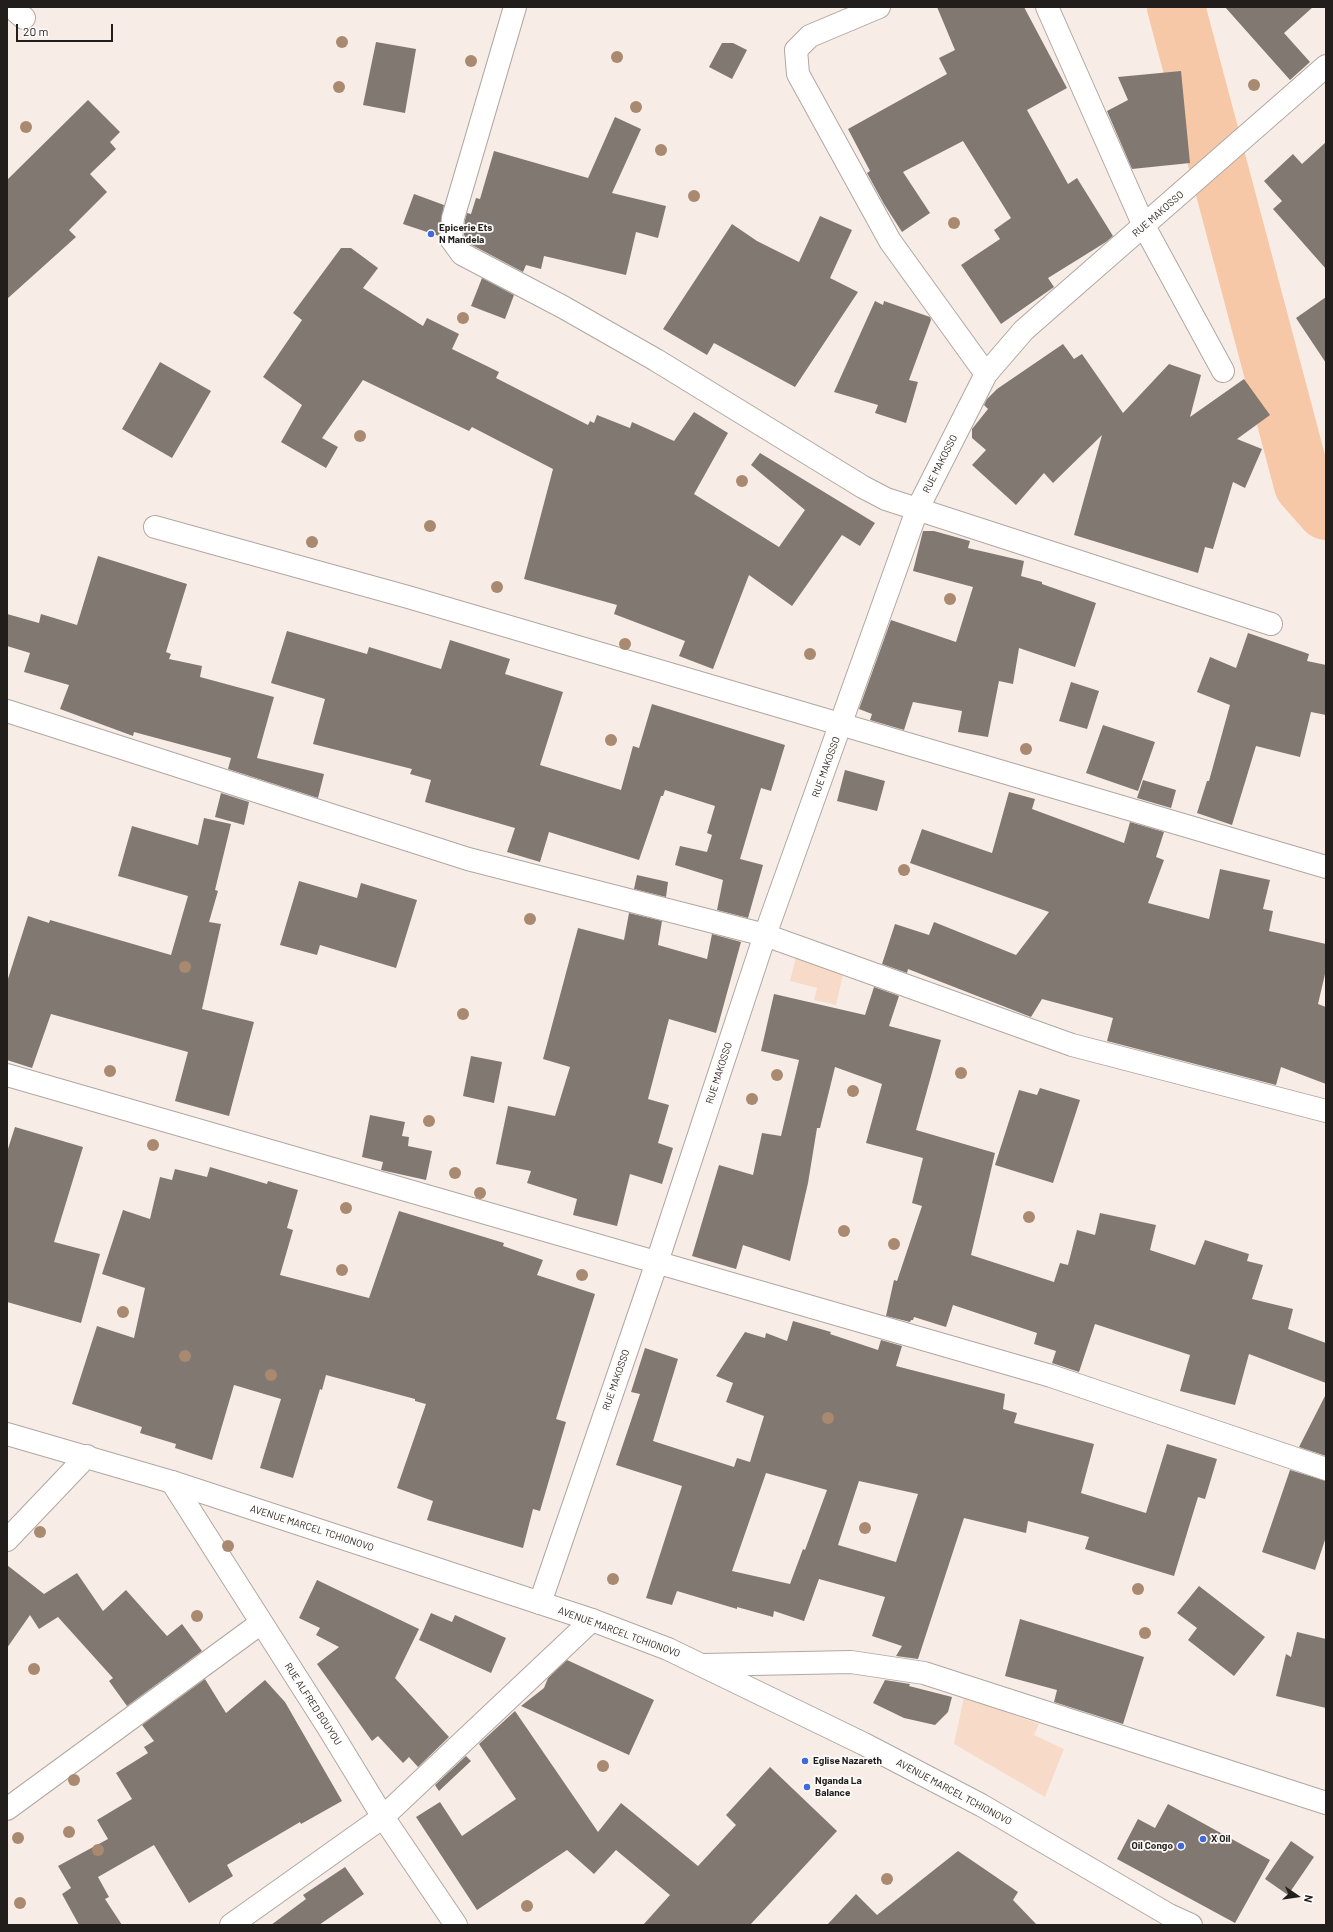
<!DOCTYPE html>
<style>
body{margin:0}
#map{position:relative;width:1333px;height:1932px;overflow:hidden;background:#f7ede6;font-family:Barlow,sans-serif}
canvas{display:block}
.frame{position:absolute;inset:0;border:8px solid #211e1b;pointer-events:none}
.north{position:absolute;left:1277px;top:1876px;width:40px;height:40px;-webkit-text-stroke:3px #fefcfa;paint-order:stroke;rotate:103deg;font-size:11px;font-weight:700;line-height:16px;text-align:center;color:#211e1b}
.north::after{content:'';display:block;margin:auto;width:14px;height:18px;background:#211e1b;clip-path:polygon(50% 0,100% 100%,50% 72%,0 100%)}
.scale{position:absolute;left:16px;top:24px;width:97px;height:18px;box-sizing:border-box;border:2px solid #211e1b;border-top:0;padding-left:5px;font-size:12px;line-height:14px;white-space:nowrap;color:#211e1b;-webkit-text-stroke:3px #fefcfa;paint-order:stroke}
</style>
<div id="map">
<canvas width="1333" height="1932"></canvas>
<div class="frame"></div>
<div class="north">N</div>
<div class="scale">20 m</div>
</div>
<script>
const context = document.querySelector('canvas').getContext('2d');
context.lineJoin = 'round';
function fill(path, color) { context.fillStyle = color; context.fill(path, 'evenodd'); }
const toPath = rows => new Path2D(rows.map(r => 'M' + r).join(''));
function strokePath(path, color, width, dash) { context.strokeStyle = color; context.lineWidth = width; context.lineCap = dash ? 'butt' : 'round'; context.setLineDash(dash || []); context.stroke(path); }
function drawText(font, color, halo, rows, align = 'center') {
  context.font = font + ' Barlow,sans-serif'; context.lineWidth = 3.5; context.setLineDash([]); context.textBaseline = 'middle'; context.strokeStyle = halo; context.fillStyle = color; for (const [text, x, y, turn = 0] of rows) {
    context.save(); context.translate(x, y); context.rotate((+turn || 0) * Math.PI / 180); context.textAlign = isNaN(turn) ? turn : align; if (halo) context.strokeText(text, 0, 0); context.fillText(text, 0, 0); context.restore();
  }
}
fill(toPath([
 [796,957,844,970,836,1005,814,1000,817,988,790,981],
 [964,1697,1039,1724,1034,1735,1064,1749,1045,1797,954,1744]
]), '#f7dbc8');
strokePath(toPath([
 [1176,7,1303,485,1326,511]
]), '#f7c8a8', 58);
fill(toPath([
 [937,7,1024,7,1067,88,1027,110,1068,184,1077,178,1113,236,1106,242,1048,278,1054,287,1001,324,961,265,1000,239,994,230,1011,218,963,141,903,172,930,213,902,232,884,204,867,173,870,171,848,129,947,74,939,58,955,50],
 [1225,7,1313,7,1284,33,1310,62,1290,80],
 [376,42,416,49,405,113,363,105],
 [722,43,733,43,747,50,732,79,709,67],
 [1181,71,1190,163,1132,169,1107,111,1128,100,1118,77],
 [88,100,120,132,110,142,116,149,90,174,107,192,69,230,76,237,7,299,7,180],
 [615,117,641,129,612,193,666,206,658,238,636,232,626,275,544,256,541,269,526,265,523,272,470,244,464,235,465,220,467,213,471,214,476,198,480,199,494,151,588,178],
 [1326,142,1326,269,1273,209,1282,201,1264,181,1293,154,1302,164],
 [414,194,444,205,439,236,403,224],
 [820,216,852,230,830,278,858,292,795,387,714,343,707,355,663,329,732,224,757,241,799,262],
 [341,248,351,248,378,268,363,288,423,326,427,318,459,334,452,349,499,372,496,378,588,425,590,421,594,423,597,415,630,428,632,422,674,441,694,412,728,433,694,494,779,547,805,510,751,465,760,453,875,523,860,546,842,535,792,606,749,575,713,669,679,656,685,641,614,614,617,605,524,579,553,469,472,427,469,431,363,380,322,438,338,447,326,468,281,442,302,405,263,377,302,320,293,313],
 [482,278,514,295,505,319,471,306],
 [1326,297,1326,363,1296,318],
 [875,301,883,305,884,301,930,317,931,320,909,380,918,382,906,423,875,413,878,405,834,392],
 [1063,344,1074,359,1082,354,1123,413,1169,364,1201,375,1190,417,1244,379,1270,415,1237,439,1262,449,1245,488,1233,482,1213,549,1205,547,1198,573,1074,535,1102,435,1053,483,1044,473,1016,505,972,465,986,450,972,438,972,429,988,409,984,405,987,399,997,389],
 [160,362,211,391,172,458,122,429],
 [923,531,934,531,970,541,968,548,1024,561,1021,576,1042,582,1042,584,1096,603,1075,667,1019,648,1013,684,999,681,988,737,958,732,962,711,913,702,904,730,870,720,872,714,859,709,891,620,956,642,973,587,913,571],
 [98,556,187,584,166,652,171,654,169,659,202,666,200,677,274,697,257,758,324,774,318,798,228,769,231,758,134,732,133,736,60,709,69,685,24,672,30,653,7,646,7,614,39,623,41,614,77,625],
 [287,631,367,654,369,647,441,669,450,640,510,659,505,674,563,692,540,765,621,790,633,746,639,748,652,704,785,745,771,791,761,788,740,859,763,865,748,918,717,910,723,880,675,865,680,846,707,852,712,835,707,833,715,806,665,790,663,796,661,796,639,860,549,832,540,862,507,852,515,828,425,802,431,780,410,774,412,769,313,744,325,699,271,683],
 [1248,633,1309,654,1307,661,1326,665,1326,715,1311,712,1300,757,1256,746,1232,825,1197,813,1207,781,1209,781,1230,705,1197,692,1210,657,1236,668],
 [1071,682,1099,691,1087,729,1059,721],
 [1103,725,1155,742,1138,791,1086,773],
 [845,770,885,781,877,811,837,801],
 [1143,780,1176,790,1171,808,1137,798],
 [1009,792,1035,799,1032,809,1124,843,1130,822,1164,832,1156,857,1164,860,1148,903,1209,919,1220,869,1270,880,1263,909,1273,911,1269,931,1326,944,1326,970,1318,1004,1326,1007,1326,1084,1281,1067,1276,1085,1107,1041,1113,1018,1042,999,1031,1017,908,969,907,973,882,964,895,924,929,935,934,922,1016,955,1049,912,910,863,922,829,992,853],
 [221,793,249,802,244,825,215,817],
 [204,818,231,824,215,890,218,891,209,922,221,924,202,1009,254,1022,229,1116,175,1101,188,1052,51,1014,32,1068,7,1060,7,982,28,916,49,923,50,920,171,955,188,896,118,876,132,826,198,845],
 [637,875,668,882,666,897,634,889],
 [299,881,357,898,361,883,417,900,396,968,320,945,317,955,280,945],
 [629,913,662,921,658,945,707,959,712,934,741,942,716,1033,669,1019,648,1099,669,1105,658,1143,673,1148,662,1184,630,1174,617,1226,573,1215,577,1199,527,1183,531,1171,496,1164,508,1106,555,1116,570,1067,543,1059,578,928,624,940],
 [874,987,899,996,889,1026,941,1040,916,1130,995,1153,971,1255,1054,1282,1060,1263,1068,1265,1077,1230,1095,1235,1100,1213,1156,1225,1150,1250,1195,1265,1205,1240,1249,1254,1247,1261,1263,1265,1252,1299,1293,1309,1288,1329,1326,1343,1326,1383,1249,1354,1235,1405,1180,1391,1190,1355,1095,1324,1079,1372,1052,1363,1056,1351,1034,1344,1037,1333,953,1305,946,1327,914,1317,913,1320,911,1320,910,1322,886,1316,894,1280,897,1281,922,1206,912,1203,923,1158,866,1143,882,1084,835,1067,820,1128,817,1128,808,1183,790,1261,743,1245,736,1269,692,1256,719,1165,753,1175,762,1133,781,1136,799,1060,761,1051,774,994,865,1015],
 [471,1056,502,1062,494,1103,463,1096],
 [1040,1088,1080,1100,1053,1183,995,1165,1019,1090,1037,1095],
 [370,1115,405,1122,402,1136,409,1137,408,1146,432,1151,426,1180,381,1170,383,1162,362,1157],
 [15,1127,83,1147,54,1242,100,1254,81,1323,7,1302,7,1152],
 [210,1167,267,1184,268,1181,298,1190,287,1228,293,1230,280,1275,369,1298,399,1211,504,1243,503,1246,543,1260,537,1275,595,1294,556,1419,566,1422,540,1511,533,1509,523,1548,427,1520,433,1501,397,1488,426,1404,415,1401,415,1399,326,1375,322,1390,320,1389,293,1478,260,1468,281,1399,234,1385,212,1460,175,1448,176,1444,140,1433,142,1427,72,1404,97,1326,134,1338,145,1288,102,1274,123,1210,150,1219,160,1177,172,1180,175,1169,207,1177],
 [793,1321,831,1332,830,1334,878,1350,881,1340,902,1346,896,1366,1005,1394,1003,1409,1017,1413,1014,1423,1094,1444,1081,1493,1146,1513,1167,1444,1217,1459,1205,1499,1198,1497,1174,1576,1085,1549,1089,1537,1028,1521,1026,1533,964,1518,918,1659,896,1656,902,1646,872,1636,885,1597,819,1579,804,1621,774,1611,773,1617,737,1607,737,1609,677,1591,672,1605,646,1598,682,1486,616,1465,640,1394,631,1392,645,1348,678,1359,653,1441,734,1467,737,1458,750,1462,764,1416,726,1402,733,1383,716,1376,745,1332,765,1338,766,1333,787,1341],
 [766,1473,827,1490,805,1550,803,1549,790,1584,732,1571],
 [859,1481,918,1494,896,1562,838,1545],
 [1326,1394,1326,1456,1299,1447],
 [1290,1470,1326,1481,1326,1537,1315,1570,1262,1552],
 [7,1565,44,1594,77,1573,103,1611,126,1590,167,1636,182,1624,202,1651,127,1706,109,1681,113,1678,58,1617,39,1629,30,1615,7,1648],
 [317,1580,419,1629,395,1678,449,1737,418,1767,409,1757,403,1763,378,1736,372,1741,317,1664,339,1647,316,1635,320,1628,299,1618],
 [1199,1586,1265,1637,1234,1676,1188,1640,1197,1628,1177,1613],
 [431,1613,452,1622,455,1615,506,1638,491,1673,419,1640],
 [1020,1619,1144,1657,1123,1724,1054,1702,1057,1690,1005,1676],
 [1297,1632,1326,1639,1326,1708,1276,1696,1286,1654,1291,1657],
 [567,1660,654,1700,629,1755,521,1706,544,1688,548,1678],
 [205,1679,226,1713,265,1680,285,1702,342,1801,301,1824,300,1822,227,1865,233,1876,189,1903,154,1845,98,1877,109,1897,105,1899,122,1925,79,1925,62,1894,71,1888,58,1866,108,1839,97,1820,132,1799,116,1773,148,1753,144,1747,154,1741,142,1725],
 [885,1680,910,1684,909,1686,952,1697,948,1712,935,1725,904,1718,873,1703],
 [515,1711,598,1832,621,1803,698,1866,736,1825,726,1815,770,1767,837,1831,750,1925,643,1925,670,1895,616,1850,594,1874,567,1850,477,1910,416,1817,440,1802,462,1836,516,1799,479,1744],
 [466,1756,471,1761,439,1791,435,1785],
 [1168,1804,1270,1860,1235,1923,1117,1859,1138,1819,1155,1828],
 [1291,1841,1314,1857,1288,1895,1265,1879],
 [958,1851,1018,1892,1013,1900,1037,1925,827,1925,856,1894,877,1915],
 [345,1867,364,1894,319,1925,271,1925,306,1899,303,1895]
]), '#827872');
const street = toPath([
 [11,7,24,18],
 [515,7,453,218,451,239,462,254,563,307,656,360,863,487,886,499,1271,624],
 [879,7,810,36,796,50,798,74,890,241,986,374],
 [1047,7,1144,226,1223,371],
 [155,527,408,597,1326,867],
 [7,711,468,859,765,935,1072,1045,1326,1111],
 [7,1075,1051,1376,1326,1469],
 [172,1482,328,1727,383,1817,456,1925],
 [7,1540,87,1456],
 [540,1603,657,1262,765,935,917,510,986,374,1024,330,1326,66],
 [704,1665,851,1662,924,1673,1326,1803],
 [7,1809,261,1623],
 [231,1925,383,1817,592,1620]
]);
const highway = toPath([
 [7,1434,172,1482,592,1620,668,1649,864,1744,981,1805,1169,1915,1191,1925]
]);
strokePath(street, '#b1a7a1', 24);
strokePath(highway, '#b1a7a1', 24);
strokePath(street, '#fff', 22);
strokePath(highway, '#fff', 22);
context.fillStyle = '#a98a70';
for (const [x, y] of [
 [342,42],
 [617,57],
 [471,61],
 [1254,85],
 [339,87],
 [636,107],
 [26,127],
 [661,150],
 [694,196],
 [954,223],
 [463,318],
 [360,436],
 [742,481],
 [430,526],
 [312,542],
 [497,587],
 [950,599],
 [625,644],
 [810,654],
 [611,740],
 [1026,749],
 [904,870],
 [530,919],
 [185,967],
 [463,1014],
 [110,1071],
 [961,1073],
 [777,1075],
 [853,1091],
 [752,1099],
 [429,1121],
 [153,1145],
 [455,1173],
 [480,1193],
 [346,1208],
 [1029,1217],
 [844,1231],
 [894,1244],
 [342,1270],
 [582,1275],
 [123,1312],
 [185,1356],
 [271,1375],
 [828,1418],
 [865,1528],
 [40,1532],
 [228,1546],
 [613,1579],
 [1138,1589],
 [197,1616],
 [1145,1633],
 [34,1669],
 [603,1766],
 [74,1780],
 [69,1832],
 [18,1838],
 [98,1850],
 [887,1879],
 [20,1903],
 [527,1906]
]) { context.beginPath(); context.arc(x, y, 6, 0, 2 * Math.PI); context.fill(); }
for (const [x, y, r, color] of [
 [431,234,4,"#406adc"],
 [805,1761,4,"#406adc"],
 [807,1787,4,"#406adc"],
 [1203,1839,4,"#406adc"],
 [1181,1846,4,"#406adc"]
]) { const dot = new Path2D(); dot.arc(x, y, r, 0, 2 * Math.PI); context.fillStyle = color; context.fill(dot); strokePath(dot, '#fefcfa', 1.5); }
drawText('10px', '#211e1b', '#fefcfa', [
 ["RUE MAKOSSO",1158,214,-41],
 ["RUE MAKOSSO",940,464,-63],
 ["RUE MAKOSSO",826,767,-70],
 ["RUE MAKOSSO",719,1073,-72],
 ["RUE MAKOSSO",616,1380,-71],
 ["AVENUE MARCEL TCHIONOVO",312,1528,18],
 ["AVENUE MARCEL TCHIONOVO",619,1632,20],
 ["RUE ALFRED BOUYOU",313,1704,57],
 ["AVENUE MARCEL TCHIONOVO",954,1792,28]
]);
drawText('bold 10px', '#211e1b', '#fefcfa', [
 ["Epicerie Ets",439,228],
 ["N Mandela",439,240],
 ["Eglise Nazareth",813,1761],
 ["Nganda La",815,1781],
 ["Balance",815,1793],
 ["X Oil",1211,1839],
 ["Oil Congo",1173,1846,"right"]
], 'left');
</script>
